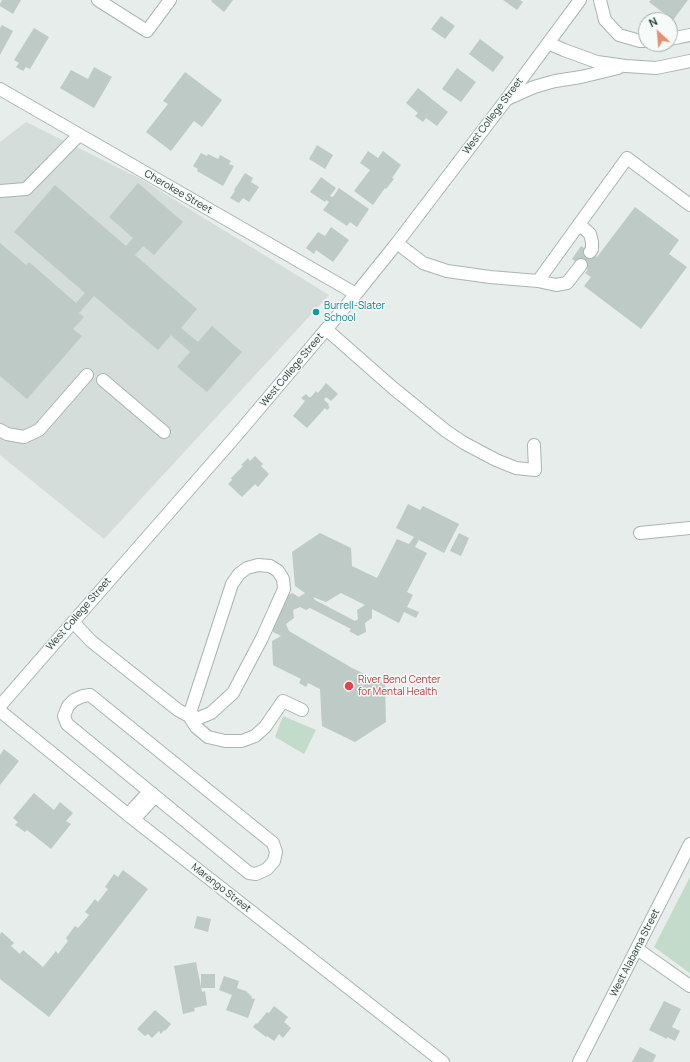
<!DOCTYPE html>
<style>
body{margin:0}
#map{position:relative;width:690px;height:1062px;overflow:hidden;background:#e6edea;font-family:Manrope,sans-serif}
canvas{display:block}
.north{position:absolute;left:638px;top:12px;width:40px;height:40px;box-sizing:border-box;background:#f6faf8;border:1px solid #a3aeab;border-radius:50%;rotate:334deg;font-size:11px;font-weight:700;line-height:16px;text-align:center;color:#273d38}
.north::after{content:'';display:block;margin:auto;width:14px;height:18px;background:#e2906f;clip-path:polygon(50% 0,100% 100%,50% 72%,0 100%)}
</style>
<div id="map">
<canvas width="690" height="1062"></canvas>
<div class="north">N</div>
</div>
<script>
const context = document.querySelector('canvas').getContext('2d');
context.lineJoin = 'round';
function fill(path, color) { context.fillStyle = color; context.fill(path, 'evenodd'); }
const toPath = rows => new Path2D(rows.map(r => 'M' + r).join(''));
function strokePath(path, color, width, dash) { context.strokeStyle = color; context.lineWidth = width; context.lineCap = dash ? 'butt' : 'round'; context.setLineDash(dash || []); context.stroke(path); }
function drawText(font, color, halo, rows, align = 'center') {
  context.font = font + ' Manrope,sans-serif'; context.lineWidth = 3; context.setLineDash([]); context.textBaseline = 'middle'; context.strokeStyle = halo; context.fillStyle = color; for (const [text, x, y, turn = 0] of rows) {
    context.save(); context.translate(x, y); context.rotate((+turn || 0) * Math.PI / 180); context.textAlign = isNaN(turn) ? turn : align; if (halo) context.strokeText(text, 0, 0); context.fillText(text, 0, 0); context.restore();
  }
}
fill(toPath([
 [26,122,139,178,329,295,104,539,0,455,0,142]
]), '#d4ddd9');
fill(toPath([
 [283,716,316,730,304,754,275,737],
 [690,877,690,973,654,947]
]), '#c2dbca');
fill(toPath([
 [2,0,21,0,13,14,0,6,0,4],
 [212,0,233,0,224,12,211,1],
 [503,0,520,0,523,2,517,10],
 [651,0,688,0,673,20,649,2],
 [441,16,455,26,445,39,431,29],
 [2,25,13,31,0,55,0,28],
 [34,28,49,37,30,69,26,67,23,71,16,67,19,63,14,60],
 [480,39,504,57,493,72,469,54],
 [94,67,112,77,94,108,60,88,71,70,88,79],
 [457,68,476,82,461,102,442,89],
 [185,72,222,100,202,127,194,121,171,151,146,132,168,104,163,101],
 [418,88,448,112,437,126,426,118,423,122,415,116,418,113,406,103],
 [317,145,333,155,325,169,309,159],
 [368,151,378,158,383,151,401,165,392,178,394,179,386,189,385,188,373,205,354,191,370,170,360,163],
 [201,153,207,156,208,154,218,159,220,155,231,161,229,164,234,166,223,186,197,171,198,169,193,166],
 [245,173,253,178,251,182,259,187,249,202,243,198,239,203,230,198,235,191,234,190],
 [321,177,336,188,330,196,333,197,339,188,369,209,357,227,350,222,347,226,323,210,329,202,326,200,325,202,310,192],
 [138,183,183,222,154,255,143,246,135,255,197,309,181,328,198,342,212,326,242,352,207,392,177,367,190,352,171,335,158,350,94,296,79,313,84,317,73,329,82,336,27,399,0,376,0,243,26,265,29,262,76,303,85,293,14,232,55,185,126,246,133,238,109,217],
 [635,207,679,240,669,254,687,267,641,329,584,286,591,277,585,273,588,270,572,259,581,246,597,257],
 [331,227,349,240,333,262,316,250,314,254,306,248,318,232,325,236],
 [326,383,338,394,331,401,326,397,324,400,329,404,328,406,330,407,327,410,325,408,307,428,293,416,305,401,301,398,306,394,309,397,311,397,316,391,318,393],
 [255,456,263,464,261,466,269,474,258,487,255,484,242,497,228,484,232,480,231,478,243,466,241,465,248,458,250,461],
 [408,504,420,510,423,506,459,524,444,553,419,540,415,547,427,553,407,592,413,595,407,607,419,612,416,618,404,612,399,623,372,609,372,618,365,623,366,632,358,636,349,631,351,629,310,608,306,610,300,607,293,610,294,618,286,624,289,631,352,668,385,684,386,722,355,742,322,726,320,689,308,683,306,687,299,683,301,679,273,665,272,641,281,636,273,632,272,623,278,620,278,610,284,606,284,597,292,593,299,597,305,593,295,586,292,552,320,533,351,548,352,566,377,578,397,539,409,544,414,537,396,528],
 [341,593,365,605,357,610,358,619,355,621,315,600,313,597,326,602],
 [459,533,469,538,461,556,450,551],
 [4,749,19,761,0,785,0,755],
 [34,793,54,810,60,802,73,813,66,821,71,824,51,849,27,830,25,832,15,825,18,822,13,818],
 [123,870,148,889,49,1017,0,979,0,934,2,932,14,943,11,946,20,954,23,950,43,967,56,951,58,954,68,941,66,938,75,926,78,928,89,915,85,912,95,899,98,902,108,889,105,887,114,874,118,877],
 [197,916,211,919,208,932,194,928],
 [196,962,202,992,205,991,207,1005,194,1008,195,1011,183,1014,174,966],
 [201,974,215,974,215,988,201,988],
 [224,976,239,981,237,988,248,992,247,993,250,994,249,995,252,996,251,998,255,999,248,1018,226,1010,232,995,219,990],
 [664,1001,681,1009,672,1027,680,1031,675,1041,667,1037,667,1039,649,1030],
 [274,1006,288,1017,284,1022,291,1028,283,1038,279,1034,274,1041,267,1036,266,1037,253,1027,256,1023,257,1024,267,1012,269,1013],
 [155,1010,171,1024,165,1031,164,1030,161,1034,159,1031,152,1038,148,1034,145,1036,137,1029],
 [640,1047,656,1055,653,1062,632,1062]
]), '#becac6');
const minor = toPath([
 [98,0,147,31,170,0],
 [600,0,605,20,619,35,640,41,646,41],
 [670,39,690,35],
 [548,43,564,50,597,62,626,66,656,68,690,61],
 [0,89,356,294],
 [507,99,534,87,555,81,581,77,618,68],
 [0,191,26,189,79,135],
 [579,224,590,234,592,242,592,249,590,252],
 [397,243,423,263,447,271,490,277,538,281,556,285,567,283,581,265],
 [538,281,627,158,690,205],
 [326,329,393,388,446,431,464,443,496,460,516,468,535,470,534,445],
 [103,380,164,432],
 [0,430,7,434,24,437,39,430,87,375],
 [640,533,690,528],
 [73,622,91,641,178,710,189,716,199,718,211,713,233,693,262,638,284,589,283,579,278,571,270,566,258,565,247,568,239,574,232,584,189,716],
 [90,695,273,843,276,852,274,861,267,869,256,874,249,873,67,724,64,716,68,706,74,700,83,696,90,695],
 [0,706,73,622,235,437,356,294,397,243,506,100,580,0],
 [0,711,132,818,443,1062],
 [189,716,196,727,208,737,225,741,242,741,255,736,265,727,283,701,302,710],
 [152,793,150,802,138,815,132,818,132,810,144,797,152,793],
 [637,949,690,986],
 [579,1062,690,844]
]);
strokePath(minor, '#a9b5b1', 14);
strokePath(minor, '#fff', 12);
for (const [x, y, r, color] of [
 [316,312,4,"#0f9aa8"],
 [349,686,5,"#e0444e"]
]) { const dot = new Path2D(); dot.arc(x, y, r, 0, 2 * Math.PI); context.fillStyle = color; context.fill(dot); strokePath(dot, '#f6faf8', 1.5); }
drawText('10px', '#273d38', '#f6faf8', [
 ["West College Street",493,116,-53],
 ["Cherokee Street",178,192,30],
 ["West College Street",292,370,-50],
 ["West College Street",79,614,-49],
 ["Marengo Street",221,888,38],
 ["West Alabama Street",635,953,-63]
]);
drawText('10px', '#0d838f', '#f6faf8', [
 ["Burrell-Slater",324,306],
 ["School",324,318]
], 'left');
drawText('10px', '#be3a42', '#f6faf8', [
 ["River Bend Center",358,680],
 ["for Mental Health",358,692]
], 'left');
</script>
